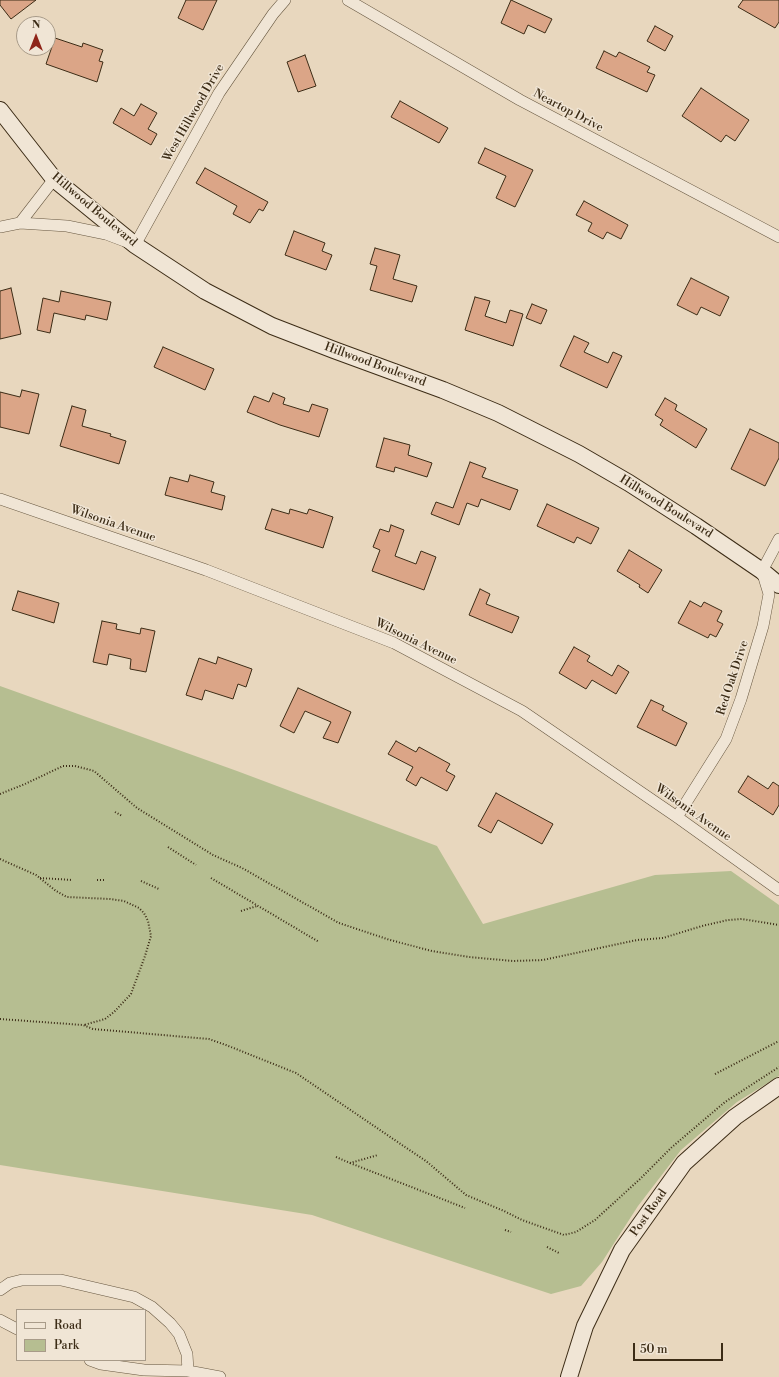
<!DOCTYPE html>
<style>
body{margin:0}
#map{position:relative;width:779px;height:1377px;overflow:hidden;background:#e8d7be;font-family:"Libre Bodoni",serif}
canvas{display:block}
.legend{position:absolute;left:16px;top:1309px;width:130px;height:52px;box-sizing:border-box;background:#f0e5d5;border:1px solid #a89b89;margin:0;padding:5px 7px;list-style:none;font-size:12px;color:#3c2c16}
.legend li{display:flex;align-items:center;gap:8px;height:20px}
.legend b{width:20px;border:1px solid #a89b89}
.north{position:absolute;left:16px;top:16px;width:40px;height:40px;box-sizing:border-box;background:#f0e5d5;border:1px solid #a89b89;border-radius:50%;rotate:0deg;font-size:11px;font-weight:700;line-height:16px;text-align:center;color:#3c2c16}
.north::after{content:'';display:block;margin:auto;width:14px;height:18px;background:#8f2418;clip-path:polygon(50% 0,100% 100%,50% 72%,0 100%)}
.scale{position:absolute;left:633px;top:1343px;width:90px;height:18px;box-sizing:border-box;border:2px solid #3c2c16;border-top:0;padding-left:5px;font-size:12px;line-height:14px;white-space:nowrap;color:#3c2c16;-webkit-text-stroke:3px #f0e5d5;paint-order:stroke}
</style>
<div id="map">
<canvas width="779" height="1377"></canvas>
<ul class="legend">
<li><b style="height:5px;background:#f0e5d5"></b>Road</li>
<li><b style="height:11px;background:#b6be91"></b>Park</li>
</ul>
<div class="north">N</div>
<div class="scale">50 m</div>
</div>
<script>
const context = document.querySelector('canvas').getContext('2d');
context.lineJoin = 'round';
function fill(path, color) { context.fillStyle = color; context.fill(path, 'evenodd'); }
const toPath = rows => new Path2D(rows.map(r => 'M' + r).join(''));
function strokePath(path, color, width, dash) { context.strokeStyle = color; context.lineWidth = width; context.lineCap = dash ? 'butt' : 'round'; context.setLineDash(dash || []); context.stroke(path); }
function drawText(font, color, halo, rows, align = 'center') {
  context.font = font + ' "Libre Bodoni",serif'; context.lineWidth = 3; context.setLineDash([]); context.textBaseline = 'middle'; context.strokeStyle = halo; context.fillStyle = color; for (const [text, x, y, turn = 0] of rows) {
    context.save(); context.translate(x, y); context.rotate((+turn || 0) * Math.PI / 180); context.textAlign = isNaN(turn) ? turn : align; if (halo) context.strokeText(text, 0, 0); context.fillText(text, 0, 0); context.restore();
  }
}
fill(toPath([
 [0,686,237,771,437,846,483,924,655,875,731,871,779,905,779,1076,737,1102,681,1150,638,1206,602,1262,581,1286,551,1294,312,1215,0,1165]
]), '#b6be91');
const building = toPath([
 [0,0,36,0,11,19,0,5,0,0],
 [186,0,217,0,203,30,178,18,186,0],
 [511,0,552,19,545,33,528,25,524,34,501,23,511,0],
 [743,0,779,0,779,22,775,28,738,7,743,0],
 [655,26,673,36,665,51,647,41,655,26],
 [55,38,82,47,83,43,103,50,99,61,103,62,97,82,46,64,55,38],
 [604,51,616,57,619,52,650,67,647,72,655,75,647,92,596,68,604,51],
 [305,55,316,86,298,92,287,62,305,55],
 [701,88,749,120,735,141,726,135,721,142,682,116,701,88],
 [400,101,448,128,439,143,391,117,400,101],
 [141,104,157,113,148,129,157,134,151,145,113,123,121,108,134,116,141,104],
 [485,148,533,170,515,207,496,198,506,176,478,163,485,148],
 [205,168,268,202,263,211,259,209,250,223,233,214,237,206,196,183,205,168],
 [584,201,628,225,621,239,607,232,603,239,588,231,592,223,576,215,584,201],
 [294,231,325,243,322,251,332,255,326,270,285,255,294,231],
 [375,248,400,255,393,279,417,286,412,302,370,290,377,266,370,264,375,248],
 [691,278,729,297,720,316,701,307,697,315,677,305,691,278],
 [11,288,21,334,0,339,0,291,11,288],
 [61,291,111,302,107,320,86,315,85,320,54,313,50,333,37,330,43,298,59,302,61,291],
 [475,297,490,301,485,316,506,323,510,310,523,314,513,346,465,330,475,297],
 [532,304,547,310,541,324,526,318,532,304],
 [574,336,589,343,584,352,608,363,613,352,622,356,607,388,560,366,574,336],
 [163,347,214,369,205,390,154,367,163,347],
 [22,390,39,394,29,434,0,427,0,392,20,397,22,390],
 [273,393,285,398,283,404,309,412,312,404,328,409,319,437,280,425,247,412,254,396,269,402,273,393],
 [665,398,677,405,675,410,707,429,696,448,660,425,663,420,655,415,665,398],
 [72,406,86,410,82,426,111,434,110,436,126,441,119,464,60,446,72,406],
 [750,429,779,443,779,458,765,486,731,469,750,429],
 [384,438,410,445,408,455,432,463,427,477,395,467,394,472,376,467,384,438],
 [470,462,486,468,482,477,518,490,510,510,481,499,478,507,467,503,459,525,431,514,436,502,453,508,470,462],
 [190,475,214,482,211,492,225,496,222,510,165,495,170,477,188,482,190,475],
 [547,504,599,528,591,544,577,537,574,543,537,526,547,504],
 [272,509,289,514,290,509,307,514,309,509,333,517,323,548,265,529,272,509],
 [391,525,404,530,395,556,416,564,421,551,436,557,424,590,372,571,380,550,373,547,380,529,389,532,391,525],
 [629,550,662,570,648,593,639,587,640,585,617,571,629,550],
 [480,589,490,594,486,604,519,617,512,633,469,615,480,589],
 [18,591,59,603,54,623,12,610,18,591],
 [690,601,701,607,704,602,722,611,717,621,723,624,716,637,710,634,708,638,678,623,690,601],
 [102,621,117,624,116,629,140,634,141,628,155,631,146,672,130,669,131,659,109,654,107,665,93,662,102,621],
 [574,647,590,656,587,661,612,676,618,665,629,672,616,694,592,680,586,689,559,673,574,647],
 [218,657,252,669,246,687,238,684,233,699,205,690,202,700,186,695,199,658,216,664,218,657],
 [298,688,351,712,338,743,323,738,331,722,305,711,294,733,280,726,298,688],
 [651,700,664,706,662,710,687,723,676,746,637,727,651,700],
 [396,741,416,752,419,747,450,764,446,771,455,776,447,791,421,777,416,786,406,780,413,767,388,754,396,741],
 [748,776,768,789,773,782,779,786,779,805,773,815,738,792,748,776],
 [496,793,553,824,542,844,498,820,491,833,478,826,496,793]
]);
fill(building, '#dba587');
strokePath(building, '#3c2c16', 1);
const street = toPath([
 [348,0,520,100,779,237],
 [20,223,67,226,106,234,135,245,219,93,273,14,285,0],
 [0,227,20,223,54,179],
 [0,499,206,570,394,643,522,711,677,817,779,890],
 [677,817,726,739,741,699,763,626,769,594,762,571,779,539],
 [0,1290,10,1283,22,1280,61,1280,134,1297,152,1307,170,1323,179,1334,187,1354,188,1371],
 [0,1320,17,1329],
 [90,1360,101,1364,144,1370,188,1371,220,1377]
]);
const secondary = toPath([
 [0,110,54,179,135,245,205,291,272,326,334,350,443,390,498,413,579,454,629,483,696,526,762,571,779,585],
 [569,1377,585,1326,622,1250,684,1163,735,1117,779,1086]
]);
strokePath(street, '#675740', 12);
strokePath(secondary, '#3c2c16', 18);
strokePath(toPath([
 [0,794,25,784,63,766,75,766,94,771,137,808,213,855,242,868,339,923,390,940,432,951,469,957,513,961,543,960,637,940,663,938,702,926,728,920,742,919,779,925],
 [115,812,122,816],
 [168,847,196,865],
 [0,859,36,875,56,891,67,897,110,899,124,901,139,908,144,913,148,921,151,936,145,956,131,994,114,1012,105,1019,84,1025],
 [40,878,72,880],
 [211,878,319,942],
 [97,880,106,880],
 [141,881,159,889],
 [241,911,257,906],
 [0,1019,83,1025,93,1029,209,1039,226,1045,296,1073,405,1147,426,1161,466,1195,504,1211,522,1220,564,1235,576,1232,595,1220,640,1179,672,1147,725,1102,779,1067],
 [715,1074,779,1041],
 [336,1157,350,1163,378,1155],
 [350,1163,465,1208],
 [505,1230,511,1232],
 [547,1247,559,1253]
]), '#3c2c16', 2, [1, 2]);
strokePath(street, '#f0e5d5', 11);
strokePath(secondary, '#f0e5d5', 16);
drawText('12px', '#3c2c16', '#f0e5d5', [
 ["Neartop Drive",568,111,28],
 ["West Hillwood Drive",194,113,-60],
 ["Hillwood Boulevard",94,210,40],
 ["Hillwood Boulevard",375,365,20],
 ["Hillwood Boulevard",666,507,32],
 ["Wilsonia Avenue",113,524,19],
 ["Wilsonia Avenue",416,642,26],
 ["Red Oak Drive",733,678,-72],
 ["Wilsonia Avenue",693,813,35],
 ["Post Road",649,1213,-55]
]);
</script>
